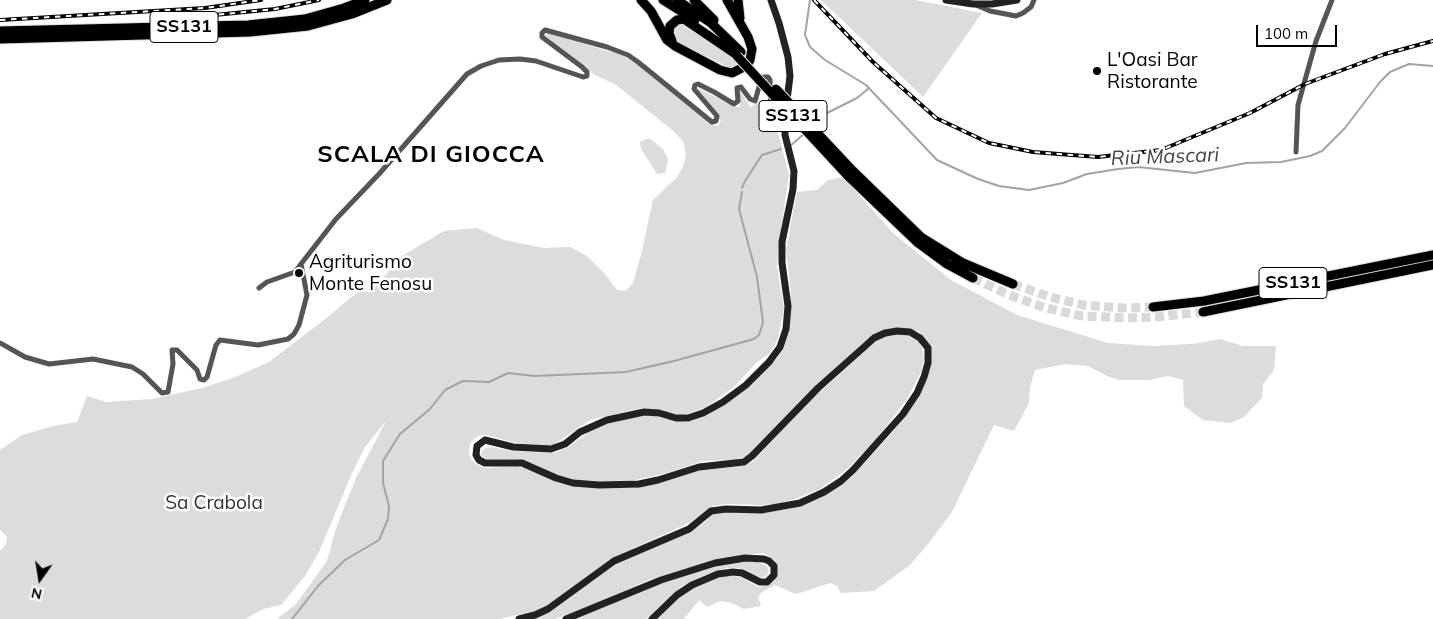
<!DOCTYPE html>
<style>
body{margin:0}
#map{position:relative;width:1433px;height:619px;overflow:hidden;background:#fff;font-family:Mulish,sans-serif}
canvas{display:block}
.north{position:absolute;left:15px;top:554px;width:50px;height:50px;-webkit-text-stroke:4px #fff;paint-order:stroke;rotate:193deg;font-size:14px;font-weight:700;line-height:20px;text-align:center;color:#000}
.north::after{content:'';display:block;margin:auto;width:18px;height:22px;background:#000;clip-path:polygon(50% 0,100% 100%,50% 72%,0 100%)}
.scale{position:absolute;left:1256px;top:25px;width:81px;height:22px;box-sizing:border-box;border:2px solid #000;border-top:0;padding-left:6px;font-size:15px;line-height:18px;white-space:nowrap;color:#000;-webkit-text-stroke:4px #fff;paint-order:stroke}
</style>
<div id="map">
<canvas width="1433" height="619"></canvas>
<div class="north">N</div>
<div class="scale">100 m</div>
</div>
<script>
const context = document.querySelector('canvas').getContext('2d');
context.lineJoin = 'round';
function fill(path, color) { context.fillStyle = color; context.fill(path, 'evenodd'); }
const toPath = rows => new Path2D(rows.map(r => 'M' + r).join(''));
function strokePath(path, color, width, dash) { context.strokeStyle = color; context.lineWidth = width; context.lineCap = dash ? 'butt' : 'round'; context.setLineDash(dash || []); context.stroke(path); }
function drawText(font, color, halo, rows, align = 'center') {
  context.font = font + ' Mulish,sans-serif'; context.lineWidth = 5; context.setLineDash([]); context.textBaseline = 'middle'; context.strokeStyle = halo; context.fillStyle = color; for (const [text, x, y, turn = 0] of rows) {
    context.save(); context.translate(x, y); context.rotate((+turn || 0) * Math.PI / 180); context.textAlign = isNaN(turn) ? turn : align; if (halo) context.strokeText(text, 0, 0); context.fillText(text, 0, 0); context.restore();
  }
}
fill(toPath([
 [821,0,915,0,982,13,923,97],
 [682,21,724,48,738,65,731,68,726,66,675,41,673,37,674,25],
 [548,33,621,55,641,66,655,79,714,125,718,126,721,121,695,89,696,87,735,107,740,107,737,91,740,90,750,107,758,103,760,98,763,102,769,113,766,121,775,122,789,175,779,242,777,267,784,308,778,339,769,354,756,363,735,386,706,407,694,412,682,415,642,408,590,420,564,438,553,445,546,446,516,443,486,435,478,436,473,440,470,444,469,452,471,459,477,465,486,468,516,466,602,488,683,475,702,470,743,466,752,462,812,399,876,341,885,336,896,334,907,335,919,342,923,351,924,360,921,372,907,399,875,441,846,470,820,489,795,499,776,504,761,505,726,504,713,506,702,513,691,522,617,556,589,575,544,609,533,613,516,615,500,619,277,619,296,604,327,561,336,528,356,478,386,421,365,447,352,473,319,552,305,576,281,605,263,609,245,619,0,619,0,551,6,544,7,537,0,530,0,450,22,435,53,426,77,422,87,396,106,402,152,399,202,388,233,378,269,362,324,320,350,298,360,291,371,292,402,256,444,231,477,228,504,240,544,248,570,247,587,256,605,274,617,290,626,291,633,283,641,255,653,200,677,177,683,167,686,155,683,141,671,129,615,84,595,75,549,39,546,36,546,34],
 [649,138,663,149,668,160,665,173,657,174,641,149,640,142],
 [843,177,894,234,951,280,1017,315,1108,343,1152,346,1192,344,1220,339,1243,346,1276,346,1274,370,1263,384,1262,398,1244,417,1230,423,1203,420,1184,406,1183,380,1168,376,1149,380,1119,380,1107,376,1088,366,1066,364,1035,370,1030,387,1029,403,1014,431,994,425,952,512,928,544,910,565,874,591,841,593,837,586,830,583,796,594,775,585,762,592,758,597,761,606,744,609,732,603,720,601,707,607,699,600,684,619,655,619,681,595,690,588,711,580,723,576,735,576,743,578,758,587,764,586,772,581,776,564,774,560,764,553,751,554,719,559,651,579,607,599,555,619,531,619,616,562,696,528,705,522,712,514,719,512,788,508,804,505,820,498,851,477,891,434,913,405,926,381,931,367,931,355,929,344,919,332,906,328,891,328,878,333,748,456,734,460,703,461,667,473,635,480,590,482,564,478,529,462,516,459,486,459,481,455,482,451,485,448,491,447,511,451,555,453,570,446,591,430,608,423,631,418,649,415,686,422,702,417,752,385,778,357,786,340,790,323,791,294,786,249,797,192,817,190,828,180],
 [755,561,767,566,769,571,767,576,759,578,739,568,727,568,705,575,682,586,646,619,574,619,648,588,705,568,731,562]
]), '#dcdcdc');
strokePath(toPath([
 [810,0,805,35,810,47,825,60,866,85,937,160,978,179,999,186,1029,190,1063,183,1087,174,1118,169,1138,167,1195,173,1246,163,1281,162,1310,156,1322,151,1345,128,1380,82,1390,72,1409,64,1433,66],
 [814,124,823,115,857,98,869,88],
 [790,146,805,133],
 [742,188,745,181,762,155,781,149],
 [292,619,318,586,345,560,379,540,388,519,389,506,383,483,383,461,400,434,430,409,445,390,463,381,489,382,508,373,535,376,626,372,674,361,754,339,759,335,763,322,757,277,739,209,742,192]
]), '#a3a3a3', 2);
strokePath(toPath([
 [973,278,1009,295,1046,308,1082,316,1127,318,1158,317,1203,312],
 [1013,284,1050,297,1083,305,1123,308,1153,307]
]), '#d9d9d9', 9, [9, 4.5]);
const trunk = toPath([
 [641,0,651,11,667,40,675,46,720,70,732,73,746,66,750,60,752,49,748,37,727,0],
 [663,0,695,20],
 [677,0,711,23,741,52],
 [694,0,714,20],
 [738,0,740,18],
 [0,31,248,25,305,19,344,8,365,0],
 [0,39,250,32,308,26,352,14,387,0],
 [672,41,669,33,670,26,677,20,684,19,734,53],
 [853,171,921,237,963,263,1013,284],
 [848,176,917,242,947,264,973,278],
 [1153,307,1204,301,1433,255],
 [1203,312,1433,265]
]);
strokePath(trunk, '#dbdbdb', 11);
strokePath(toPath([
 [976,5,990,11,1016,16,1023,13,1031,7,1034,0],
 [1296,152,1298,105,1316,41,1332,0],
 [301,264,336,219,379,174,467,74,481,66,499,60,520,59,536,61,583,77,587,76,587,72,582,67,542,37,542,33,545,30,607,47,628,55,638,62,712,122,716,121,717,116,694,89,695,85,698,84,714,92,734,104,738,101,737,88,741,87,750,99,755,101,761,80,763,77,768,77,770,80,771,117,785,116],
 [0,343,25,357,49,364,93,359,132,367,143,374,162,393,168,392,173,364,172,350,177,350,197,370,200,379,204,380,207,377,216,345,220,340,258,345,288,339,294,334,299,325,307,295,301,264,295,272,267,282,259,288]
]), '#555', 5);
strokePath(toPath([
 [946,0,973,4,992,4,1017,0],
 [519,619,535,615,548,609,614,561,689,529,711,511,726,509,761,510,800,503,824,492,841,481,853,470,903,414,917,393,924,377,928,363,928,348,920,338,910,332,897,331,885,333,874,338,863,348,818,388,752,456,744,462,699,467,658,480,639,484,599,485,573,483,556,478,522,463,485,463,479,460,476,455,477,446,485,440,513,447,551,449,565,444,580,432,607,420,644,412,659,413,676,418,688,418,703,413,723,402,746,385,769,362,780,347,786,329,788,306,782,263,782,242,793,189,794,171,785,135,785,116,790,76,788,57,779,23,771,0],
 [566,619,661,580,715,563,745,558,764,559,769,561,774,566,774,575,767,582,760,582,742,573,733,572,718,574,692,585,677,595,652,619]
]), '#222', 7);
strokePath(trunk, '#000', 9);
const rail = toPath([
 [814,0,873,62,936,118,989,143,1033,152,1098,157,1161,150,1250,113,1305,84,1385,54,1433,41],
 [0,20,205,8,261,0],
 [164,20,275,9,319,0]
]);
strokePath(rail, '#000', 4);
strokePath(rail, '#fff', 2, [5.5]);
const trunkBridge = toPath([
 [737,56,848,176],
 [776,89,853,171]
]);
strokePath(trunkBridge, '#dbdbdb', 11, []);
strokePath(trunkBridge, '#000', 9);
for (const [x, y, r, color] of [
 [1097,71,5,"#000"],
 [299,273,5,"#000"]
]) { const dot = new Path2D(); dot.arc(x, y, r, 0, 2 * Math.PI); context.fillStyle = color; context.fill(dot); strokePath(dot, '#fff', 2); }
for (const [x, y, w] of [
 [184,27,68],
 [793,116,68],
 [1293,283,68]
]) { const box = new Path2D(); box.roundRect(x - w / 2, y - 15.5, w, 31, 4); context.fillStyle = '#fff'; context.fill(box); strokePath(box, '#000', 1); }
drawText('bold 18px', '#000', null, [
 ["SS131",184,27],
 ["SS131",793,116],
 ["SS131",1293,283]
]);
drawText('19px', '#000', '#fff', [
 ["L'Oasi Bar",1107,60],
 ["Ristorante",1107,82],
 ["Agriturismo",309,262],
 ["Monte Fenosu",309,284]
], 'left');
drawText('19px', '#333', '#fff', [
 ["Sa Crabola",214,503]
]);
drawText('italic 20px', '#444', '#fff', [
 ["Riu Mascari",1165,157,-2]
]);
context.letterSpacing = '1px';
drawText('bold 24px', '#000', '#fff', [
 ["SCALA DI GIOCCA",431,155]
]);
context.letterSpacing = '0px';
</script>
